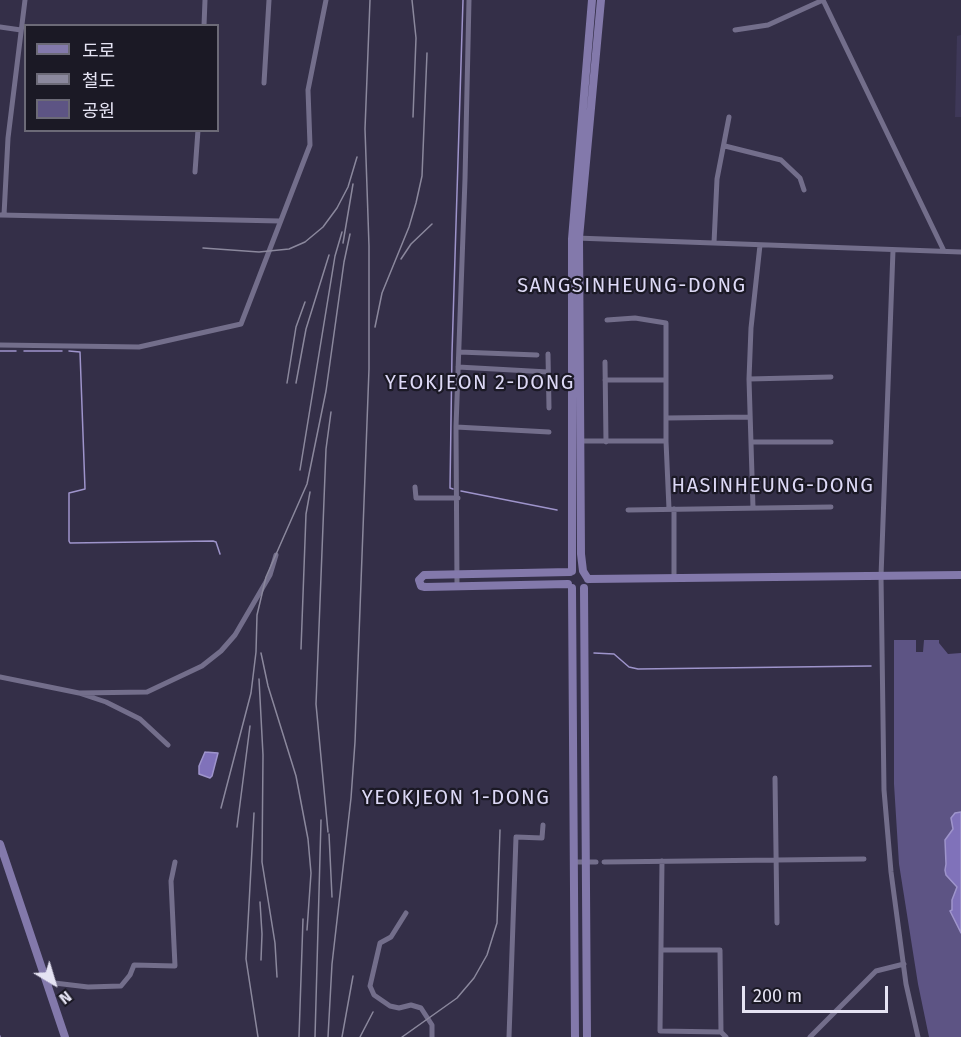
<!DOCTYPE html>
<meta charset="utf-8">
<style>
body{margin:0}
#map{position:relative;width:961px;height:1037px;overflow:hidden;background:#342f48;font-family:"Fira Sans","Noto Sans KR",sans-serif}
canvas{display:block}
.legend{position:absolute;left:24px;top:24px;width:195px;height:108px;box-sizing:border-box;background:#1b1925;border:2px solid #6c6a77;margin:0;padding:8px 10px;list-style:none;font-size:18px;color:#e5e3f3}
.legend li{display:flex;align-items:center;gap:12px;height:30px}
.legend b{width:30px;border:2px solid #6c6a77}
.north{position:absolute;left:24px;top:953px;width:60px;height:60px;-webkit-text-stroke:4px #1b1925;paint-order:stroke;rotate:142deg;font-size:16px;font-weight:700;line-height:24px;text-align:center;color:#e5e3f3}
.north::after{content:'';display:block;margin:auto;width:21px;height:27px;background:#e5e3f3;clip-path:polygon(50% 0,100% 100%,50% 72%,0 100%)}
.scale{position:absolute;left:742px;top:986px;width:146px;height:27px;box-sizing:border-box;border:3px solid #e5e3f3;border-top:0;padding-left:8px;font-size:18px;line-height:21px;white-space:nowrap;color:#e5e3f3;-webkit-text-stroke:4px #1b1925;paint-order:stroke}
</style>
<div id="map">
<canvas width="961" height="1037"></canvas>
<ul class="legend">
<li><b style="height:8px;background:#8379ab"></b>도로</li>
<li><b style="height:8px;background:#8b889d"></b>철도</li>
<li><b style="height:16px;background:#5d5484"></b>공원</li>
</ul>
<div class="north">N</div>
<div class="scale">200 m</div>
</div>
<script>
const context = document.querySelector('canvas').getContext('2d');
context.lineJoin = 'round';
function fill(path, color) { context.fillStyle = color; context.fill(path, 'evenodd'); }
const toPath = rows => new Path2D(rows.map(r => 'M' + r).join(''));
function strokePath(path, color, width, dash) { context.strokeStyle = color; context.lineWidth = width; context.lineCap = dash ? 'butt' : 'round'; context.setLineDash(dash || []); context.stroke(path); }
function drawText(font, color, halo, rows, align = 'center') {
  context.font = font + ' "Fira Sans",sans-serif'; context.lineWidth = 4.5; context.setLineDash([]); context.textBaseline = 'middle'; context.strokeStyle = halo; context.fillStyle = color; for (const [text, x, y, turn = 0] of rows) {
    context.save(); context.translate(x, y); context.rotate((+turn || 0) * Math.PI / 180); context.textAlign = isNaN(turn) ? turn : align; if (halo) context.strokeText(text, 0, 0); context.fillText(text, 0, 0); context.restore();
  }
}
fill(toPath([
 [961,35,961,117,955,117,957,36]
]), '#3e3858');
fill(toPath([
 [894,640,916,640,916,652,923,652,924,640,939,640,939,643,948,654,961,653,961,1037,929,1037,918,984,899,864,894,784]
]), '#5d5484');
const water = toPath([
 [205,752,218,753,212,776,210,778,199,774,199,766,205,752],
 [961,812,961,933,950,911,952,910,952,900,957,887,946,875,945,870,946,864,945,840,953,829,951,818,955,813,961,812]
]);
fill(water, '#8072ba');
strokePath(water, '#9e94cb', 1.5);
strokePath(toPath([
 [0,351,16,351],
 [24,351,62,351],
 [69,351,80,352,85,489,69,493,69,541,70,543,213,541,216,542,220,554],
 [453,489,450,488,452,353,463,0],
 [461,491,557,510],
 [594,653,614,654,629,667,638,669,871,666],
 [0,1036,0,1037]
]), '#9e94cb', 1.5);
strokePath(toPath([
 [823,0,944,251],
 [204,26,205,0],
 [0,27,21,30],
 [735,30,768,25,823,0],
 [264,83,269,0],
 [725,146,781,160,800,178,804,190],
 [195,172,198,130],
 [0,215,280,221],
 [4,215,8,138,25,0],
 [576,238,961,252],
 [714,243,717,179,729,117],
 [893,250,881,576,884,790,891,872,906,984,918,1037],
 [607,320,635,318,666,323,666,441,669,509],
 [0,345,139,347,241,324,310,145,308,90,326,0],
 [459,352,537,355],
 [548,354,549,408],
 [605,362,606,442],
 [458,367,548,372],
 [749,379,831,377],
 [605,380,666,380],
 [666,418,750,417],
 [456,427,549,432],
 [580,441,666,441],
 [751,442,831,442],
 [415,487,416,498,458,498],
 [753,508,749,379,751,328,760,245],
 [674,509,674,579],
 [628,510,831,507],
 [457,586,456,427,465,179,469,0],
 [0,677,79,693,106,702,140,719,168,745],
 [79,693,147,692,202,666,221,651,235,635,270,575,276,555],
 [775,778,777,923],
 [662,861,660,1031,721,1032,726,1037],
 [574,862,596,862],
 [604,862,864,859],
 [406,913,391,937,380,943,370,986,374,995,390,1006,399,1008,411,1005,421,1008,432,1025,432,1037],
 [661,950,720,950,721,1032],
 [46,982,88,987,121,986,130,975,134,965,175,966,171,881,175,862],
 [509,1037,516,837,542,838,543,825],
 [810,1037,876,971,904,964]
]), '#736e8b', 5);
strokePath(toPath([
 [572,571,572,239,592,0],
 [588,579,583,571,581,554,579,238,601,0],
 [588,579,961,575],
 [568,584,425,587,421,586,419,580,424,575,570,572],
 [572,588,575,1037],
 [584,588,587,1037],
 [0,844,65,1037]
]), '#8379ab', 8);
strokePath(toPath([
 [412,0,416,38,413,117],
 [343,243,353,184],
 [203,248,259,252,289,249,305,242,323,227,337,208,348,187,357,157],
 [401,259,411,244,432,224],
 [375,327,382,293,409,227,416,203,422,176,427,53],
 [287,383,296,327,305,302],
 [296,383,306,329,329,255],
 [300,470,335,256,342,232],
 [301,649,306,514,310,492],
 [261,653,268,686,296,776,308,839,311,873,307,930],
 [259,679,263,755,262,862,275,943,277,977],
 [221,808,251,693,256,652,257,615,266,577,307,484,326,391,344,262,350,234],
 [254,813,246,959,258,1037],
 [237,827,250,726],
 [328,832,316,704,326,449,331,412],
 [329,834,332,897],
 [260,902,262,934,261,960],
 [299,1037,303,919],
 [315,1037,321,820],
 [328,1037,332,964,351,798,355,742,369,369,369,246,365,129,370,0],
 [342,1037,353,976],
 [360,1037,373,1012],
 [402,1037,457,998,474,978,487,955,497,923,500,830]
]), '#8b889d', 1.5);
context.letterSpacing = '1.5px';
drawText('20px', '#ddd9f6', '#1b1925', [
 ["SANGSINHEUNG-DONG",632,286],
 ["YEOKJEON 2-DONG",480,383],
 ["HASINHEUNG-DONG",773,486],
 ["YEOKJEON 1-DONG",456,798]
]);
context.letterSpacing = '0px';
</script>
